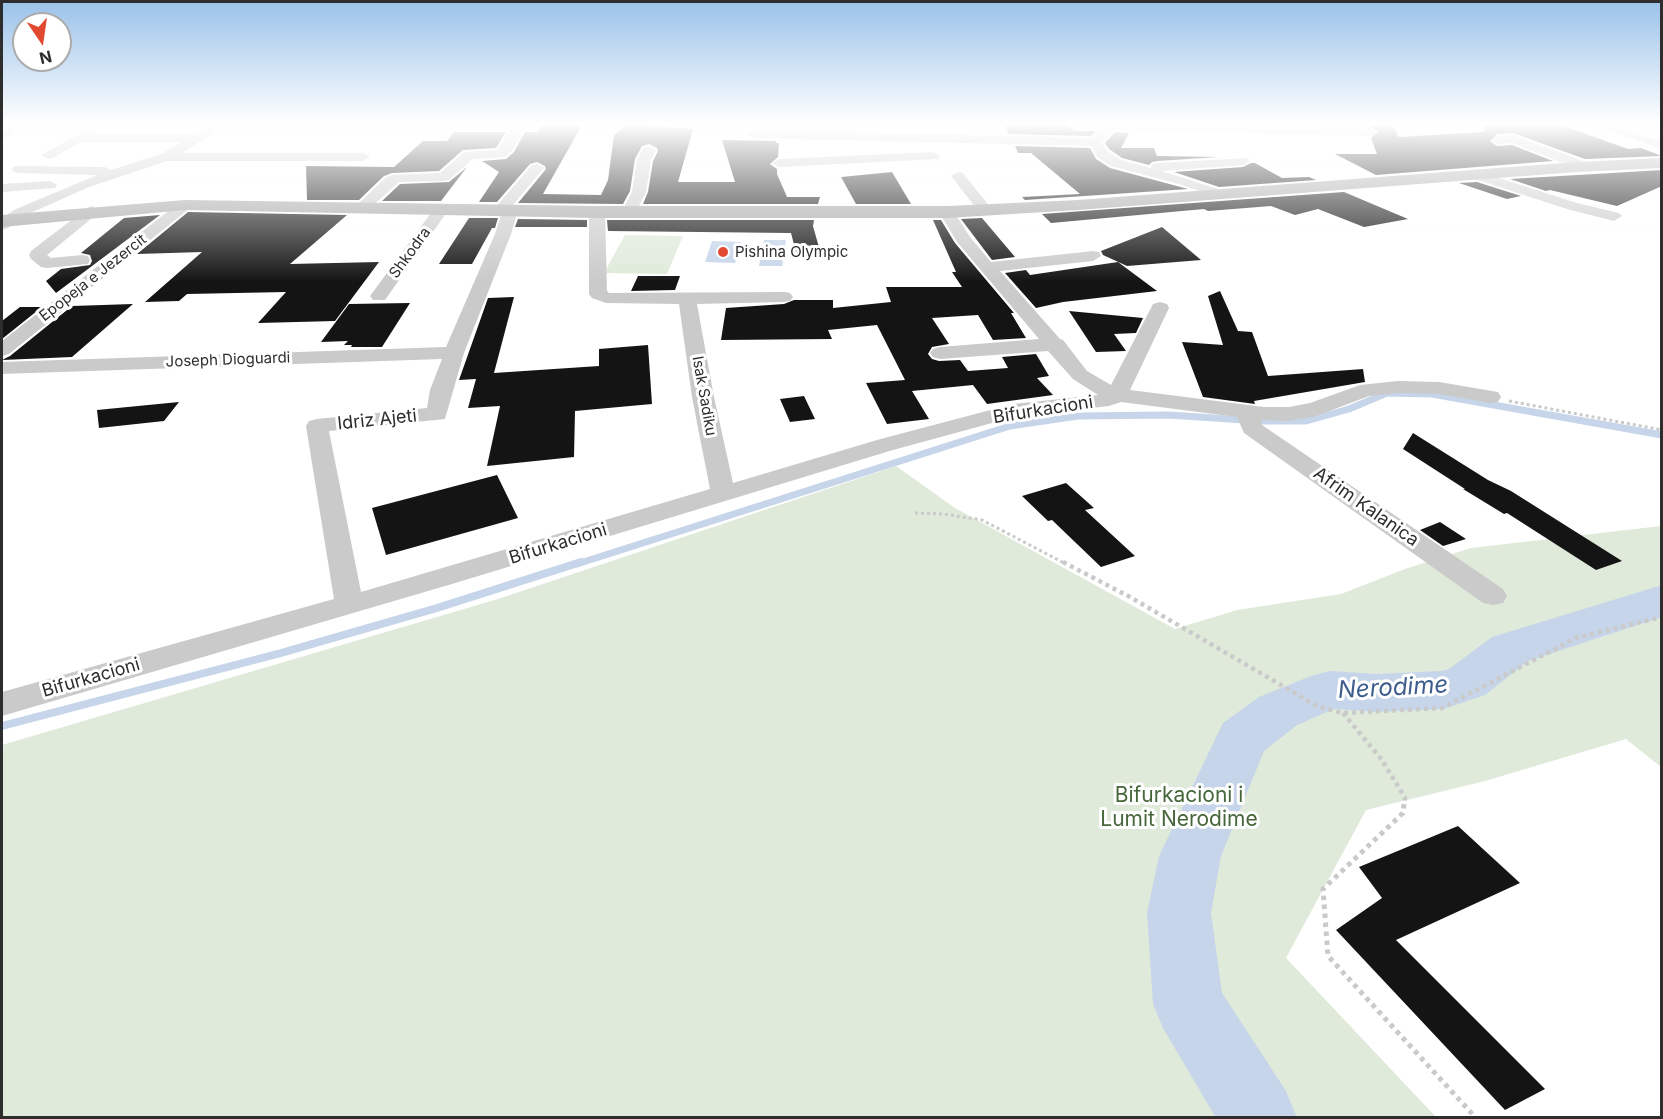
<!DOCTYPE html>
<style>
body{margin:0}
#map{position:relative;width:1663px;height:1119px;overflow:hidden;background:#fff;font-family:Inter,sans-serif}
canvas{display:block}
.frame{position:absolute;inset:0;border:3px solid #2d2d2d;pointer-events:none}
.north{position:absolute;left:12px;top:12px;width:60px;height:60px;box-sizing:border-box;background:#fff;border:2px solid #ababab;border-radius:50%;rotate:167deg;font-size:16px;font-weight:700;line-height:24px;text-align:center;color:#2d2d2d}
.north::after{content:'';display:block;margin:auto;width:21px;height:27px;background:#e14931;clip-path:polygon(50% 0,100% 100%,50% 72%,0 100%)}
</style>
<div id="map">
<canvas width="1663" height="1119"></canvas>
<div class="frame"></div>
<div class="north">N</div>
</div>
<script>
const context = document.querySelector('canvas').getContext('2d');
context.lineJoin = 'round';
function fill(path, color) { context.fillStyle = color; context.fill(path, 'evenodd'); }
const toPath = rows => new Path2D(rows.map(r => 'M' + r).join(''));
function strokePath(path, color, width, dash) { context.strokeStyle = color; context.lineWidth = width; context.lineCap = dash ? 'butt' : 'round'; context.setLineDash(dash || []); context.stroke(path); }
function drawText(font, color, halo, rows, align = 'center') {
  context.font = font + ' Inter,sans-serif'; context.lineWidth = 6; context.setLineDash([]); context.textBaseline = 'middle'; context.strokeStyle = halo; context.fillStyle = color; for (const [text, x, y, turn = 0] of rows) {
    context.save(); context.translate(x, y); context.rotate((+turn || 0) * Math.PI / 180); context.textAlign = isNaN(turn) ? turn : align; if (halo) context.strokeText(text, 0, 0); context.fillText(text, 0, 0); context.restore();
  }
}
fill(toPath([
 [625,235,683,236,667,274,604,273],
 [896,466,955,508,1175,629,1237,610,1341,594,1405,569,1471,548,1661,526,1661,767,1626,739,1485,781,1366,810,1286,958,1436,1117,2,1118,2,745,498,599]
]), '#dfeada');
fill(toPath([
 [764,240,786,240,782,266,759,266],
 [712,241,741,242,735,263,705,262]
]), '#c6d5ea');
strokePath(toPath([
 [577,564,1010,426,1078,416,1168,415,1260,421,1306,421,1349,409,1387,393,1432,394,1662,435]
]), '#c6d5ea', 7);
strokePath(toPath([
 [2,726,281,653,437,608,581,562]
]), '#c6d5ea', 8);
fill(toPath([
 [1662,585,1662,617,1528,661,1485,695,1444,709,1376,712,1334,709,1297,725,1264,751,1221,856,1211,913,1222,993,1286,1091,1297,1118,1216,1118,1163,1028,1153,1004,1147,913,1159,856,1223,723,1259,697,1311,676,1330,671,1376,674,1442,671,1449,669,1492,637,1662,585]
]), '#c6d5ea');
fill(toPath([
 [543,125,582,125,543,194,601,195,608,180,614,135,627,125,644,125,693,129,678,182,735,182,722,140,776,141,776,143,779,143,778,157,770,164,777,169,777,174,787,197,820,197,818,204,643,204,648,192,653,161,658,151,657,148,649,144,642,146,635,159,630,191,623,204,518,203,546,169,545,166,537,162,530,164,497,202,479,202,499,172,482,161,506,159,514,152,525,132,537,132],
 [1005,125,1067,125,1075,131,1096,131,1091,136,1009,134],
 [1393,125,1399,137,1484,132,1485,125,1561,125,1628,149,1641,148,1662,156,1585,159,1513,133,1497,134,1490,141,1497,146,1512,145,1553,161,1376,175,1335,154,1377,154,1371,138,1379,131,1366,125],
 [454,132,506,132,496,148,463,150,439,171,392,173,384,176,359,200,307,200,306,166,394,167,423,141,447,141],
 [1115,132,1129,133,1121,148,1154,148,1157,156,1219,157,1157,161,1152,162,1149,165,1122,158,1109,149,1105,143],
 [1015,146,1090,148,1096,159,1110,168,1188,189,1025,200,1022,197,1080,194,1031,153,1018,153],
 [1251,163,1255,163,1282,178,1309,177,1316,180,1219,187,1174,172,1243,167],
 [467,167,441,201,382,201,400,184,449,182],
 [1662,170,1662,186,1617,206,1550,190,1546,191,1510,179],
 [892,172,911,204,856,204,841,177],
 [1477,182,1521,196,1507,199,1459,183],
 [1344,192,1408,219,1364,227,1318,209,1295,215,1271,206,1208,211,1204,209,1051,223,1042,214],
 [188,212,347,215,290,264,379,262,335,321,258,323,286,292,187,294,179,301,145,302,202,252,137,254],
 [160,215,56,293,46,281,61,269,90,265,92,261,90,255,81,253,124,218],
 [469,218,498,218,495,228,492,228,472,264,439,264],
 [982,218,1015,257,992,260,961,219],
 [518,219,587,220,587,227,515,227],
 [607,220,814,220,813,226,820,251,796,252,791,233,608,231],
 [933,220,941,220,955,243,1014,313,1011,313,1026,338,993,340,978,315,932,318,949,344,932,347,928,354,932,359,939,361,960,360,968,371,1008,368,1002,357,1036,354,1049,376,1037,378,1053,395,987,404,973,385,912,391,929,419,887,424,866,383,905,380,877,325,828,330,832,339,721,340,726,308,784,304,794,300,833,300,833,308,891,302,886,287,962,287,952,272,956,272],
 [1162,227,1201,260,1127,266,1103,255,1101,251],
 [1118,262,1157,291,1063,302,1036,308,1005,273,1026,270,1030,275],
 [638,276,680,276,675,290,631,291],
 [1220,291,1238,331,1252,332,1268,376,1363,369,1365,382,1254,401,1255,404,1203,397,1182,342,1223,345,1208,296],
 [514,297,494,373,599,366,599,349,648,345,652,404,575,411,574,457,487,466,500,406,468,408,476,379,459,380,488,298],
 [410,303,382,347,351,347,352,345,344,345,348,341,321,342,349,304],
 [133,304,72,357,2,360,10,356,72,306],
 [20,307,42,307,2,339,2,321],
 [1069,311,1143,318,1136,333,1114,334,1126,351,1096,352],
 [804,396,815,419,790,422,780,399],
 [179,402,164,421,99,428,97,410],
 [1413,433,1488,480,1511,491,1622,561,1596,570,1507,513,1504,514,1463,489,1465,489,1403,449],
 [497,475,518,518,386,555,372,508],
 [1066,483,1094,508,1085,510,1135,556,1101,567,1052,520,1048,521,1022,496],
 [1440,522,1466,539,1443,546,1420,530],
 [1458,826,1520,883,1396,940,1545,1089,1505,1110,1336,930,1382,898,1359,867]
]), '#141414');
strokePath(toPath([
 [1509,401,1662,430],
 [915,513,944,514,982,520,1066,564]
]), '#cacaca', 3, [3, 3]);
strokePath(toPath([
 [1063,562,1130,597,1317,706,1342,713,1442,708,1576,638,1662,617],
 [1343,713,1382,760,1405,798,1404,805]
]), '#cacaca', 4.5, [4, 4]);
strokePath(toPath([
 [1404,804,1403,813,1323,889,1328,956,1476,1118]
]), '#cacaca', 5, [4.5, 4.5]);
fill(toPath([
 [12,125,28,125,2,140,2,131,12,125],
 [95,125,101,129,95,134,195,134,211,125,226,125,182,153,363,153,370,157,363,161,167,161,89,187,26,215,8,228,2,230,2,218,16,209,97,175,19,173,14,172,12,169,14,166,105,167,111,170,161,154,182,142,81,142,53,158,48,159,41,155,95,125],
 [514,125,526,125,512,151,505,157,473,159,449,180,444,181,399,182,367,211,357,211,354,208,385,178,392,175,440,173,464,152,497,150,514,125],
 [1069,125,1246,125,1371,128,1377,132,1371,136,1114,130,1102,143,1107,151,1121,160,1151,168,1152,164,1157,163,1248,158,1250,161,1243,165,1162,171,1221,190,1223,193,1216,197,1179,184,1111,166,1097,157,1091,146,753,138,747,134,753,130,1092,138,1101,129,1075,129,1069,125],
 [1593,125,1613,125,1662,141,1662,149,1593,125],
 [1513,135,1591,164,1593,167,1591,170,1581,170,1512,143,1498,144,1492,140,1498,136,1513,135],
 [649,146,656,150,651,160,646,192,635,214,625,214,622,211,632,192,637,160,644,147,649,146],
 [933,152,940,156,938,159,779,167,772,163,779,159,933,152],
 [537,164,544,168,512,206,518,210,511,234,464,353,445,419,329,431,361,592,710,489,692,397,679,304,606,303,592,298,589,294,589,212,592,209,602,209,605,212,607,291,609,293,784,292,790,293,793,297,790,301,784,302,697,304,714,397,733,483,877,440,1013,404,1098,395,1073,379,1048,351,940,359,933,357,930,353,933,349,940,347,1039,339,957,242,939,212,947,207,952,209,970,237,991,262,1093,251,1099,252,1101,256,1093,261,1000,271,1060,339,1063,340,1087,371,1111,385,1151,308,1153,304,1160,302,1167,304,1169,308,1130,390,1264,407,1289,407,1310,403,1360,385,1398,381,1439,382,1498,392,1501,397,1498,402,1490,403,1439,394,1398,393,1369,396,1316,416,1289,421,1261,420,1262,425,1503,589,1507,596,1503,603,1493,605,1483,603,1244,433,1237,417,1121,402,1109,406,1014,417,893,450,452,584,2,716,2,692,334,599,306,426,309,421,317,419,427,408,430,390,442,359,2,374,2,362,446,347,495,234,501,215,493,210,532,165,537,164],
 [1477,171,1577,203,1619,213,1622,216,1614,221,1567,209,1472,178,1470,175,1477,171],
 [958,172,963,173,990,207,993,210,990,213,980,213,951,176,958,172],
 [50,181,57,185,55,188,2,192,2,184,50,181],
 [185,201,190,202,192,205,190,208,9,354,2,356,2,341,180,202,185,201],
 [441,204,449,209,385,300,373,300,370,296,373,292,436,206,441,204],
 [92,206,100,211,97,214,47,255,51,258,82,255,88,256,90,260,88,264,47,268,41,267,31,259,29,255,31,251,87,208,92,206]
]), '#cacaca');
fill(toPath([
 [1662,158,1662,168,1576,172,1078,210,947,218,597,218,185,210,2,227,2,215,185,200,597,206,947,206,1078,200,1576,162,1662,158]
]), '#a5a5a5');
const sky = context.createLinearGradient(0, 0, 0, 282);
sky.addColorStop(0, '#9ac1e9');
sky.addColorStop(0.44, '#fff');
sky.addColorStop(1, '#ffffff00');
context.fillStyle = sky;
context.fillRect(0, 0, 1663, 282);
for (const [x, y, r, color] of [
 [723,252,6,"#e14931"]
]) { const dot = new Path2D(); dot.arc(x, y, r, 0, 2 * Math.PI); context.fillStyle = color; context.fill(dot); strokePath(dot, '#fff', 2); }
drawText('15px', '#2d2d2d', '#fff', [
 ["Pishina Olympic",735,252]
], 'left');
drawText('15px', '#2d2d2d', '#fff', [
 ["Shkodra",410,253,-54],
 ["Epopeja e Jezercit",93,278,-38],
 ["Joseph Dioguardi",228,360,-2],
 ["Isak Sadiku",704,396,80]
]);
drawText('18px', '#2d2d2d', '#fff', [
 ["Bifurkacioni",1043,410,-9],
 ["Idriz Ajeti",377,420,-6],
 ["Afrim Kalanica",1366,507,35],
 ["Bifurkacioni",558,544,-17],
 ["Bifurkacioni",91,678,-16]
]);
drawText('21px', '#47673b', '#fff', [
 ["Bifurkacioni i",1179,796],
 ["Lumit Nerodime",1179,820]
]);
drawText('italic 24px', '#3d5d8d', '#fff', [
 ["Nerodime",1393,688,-3]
]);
</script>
